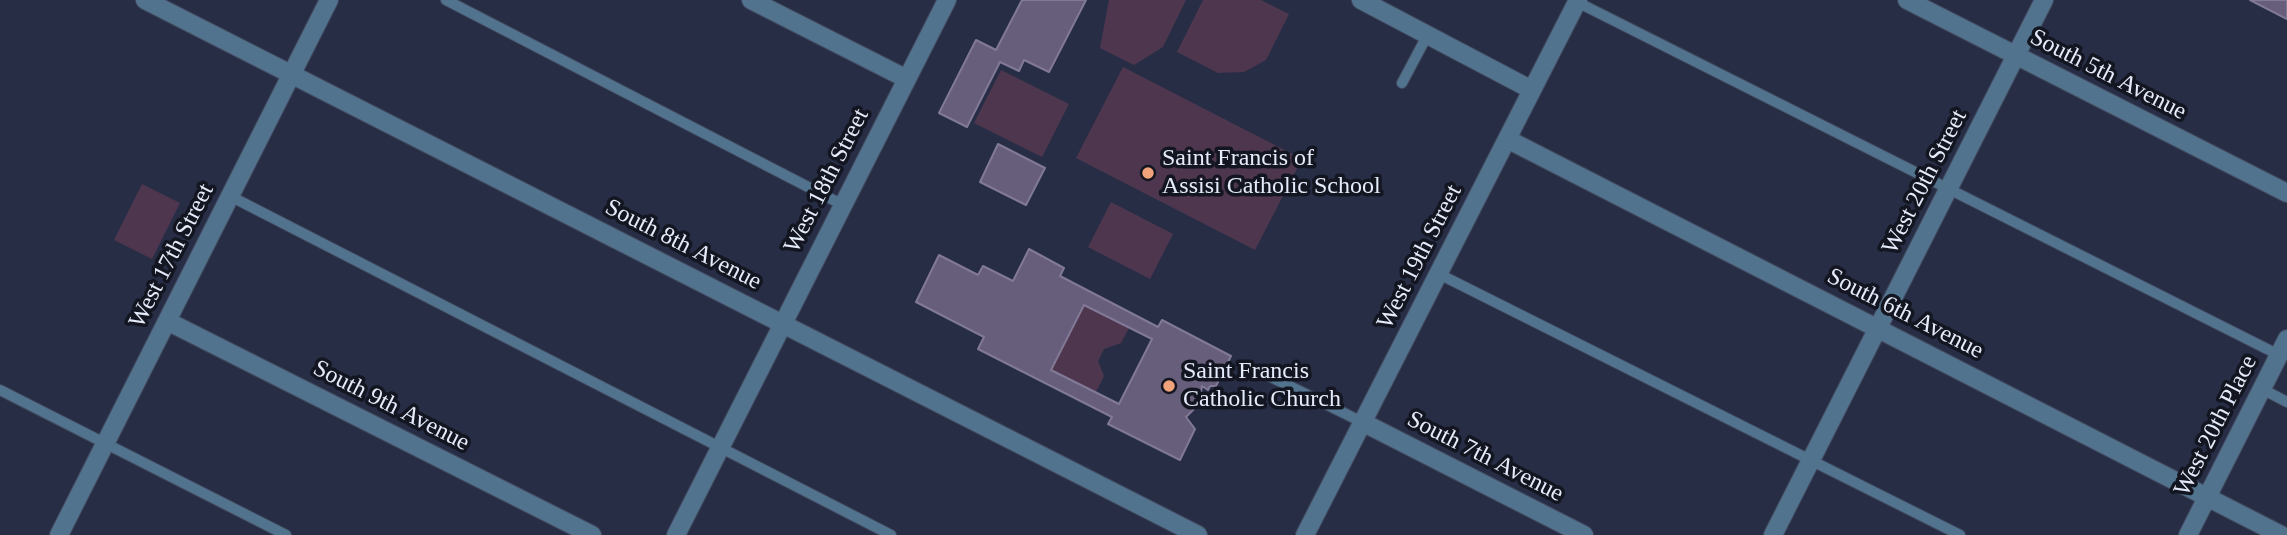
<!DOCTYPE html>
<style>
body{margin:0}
canvas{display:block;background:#262d45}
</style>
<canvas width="2287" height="535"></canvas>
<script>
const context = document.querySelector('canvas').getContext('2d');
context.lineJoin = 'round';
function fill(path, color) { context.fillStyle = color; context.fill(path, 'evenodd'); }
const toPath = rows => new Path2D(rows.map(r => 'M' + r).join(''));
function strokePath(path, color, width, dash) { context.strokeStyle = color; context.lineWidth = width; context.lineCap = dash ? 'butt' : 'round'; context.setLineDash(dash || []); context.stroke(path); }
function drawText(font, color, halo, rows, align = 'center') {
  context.font = font + ' Georgia,serif'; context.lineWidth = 7; context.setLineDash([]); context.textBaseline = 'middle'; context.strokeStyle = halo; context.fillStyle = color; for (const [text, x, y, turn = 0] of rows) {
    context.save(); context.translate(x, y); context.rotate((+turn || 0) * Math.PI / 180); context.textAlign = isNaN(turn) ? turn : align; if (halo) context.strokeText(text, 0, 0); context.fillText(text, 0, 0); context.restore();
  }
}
fill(toPath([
 [1109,0,1186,0,1163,47,1134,65,1100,48],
 [1203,0,1261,0,1289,14,1266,60,1244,72,1218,73,1177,52],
 [1123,67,1302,159,1255,250,1076,158],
 [1001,70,1069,104,1042,157,974,123],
 [142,184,180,203,152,259,114,240],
 [1111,202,1173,234,1150,279,1088,247],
 [1084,305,1129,328,1121,343,1104,349,1098,361,1104,376,1096,392,1051,370]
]), '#4e364f');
const building = toPath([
 [1022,0,1086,0,1049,72,1024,60,1019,71,1000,62,967,127,939,113,976,40,996,50,1022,0],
 [2250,0,2287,0,2287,19,2250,0],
 [998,144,1045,168,1026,205,980,182,998,144],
 [1029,249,1064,268,1060,276,1158,327,1162,320,1231,356,1216,386,1210,386,1208,390,1202,386,1199,404,1186,417,1195,429,1180,460,1108,424,1112,417,978,349,984,337,916,302,939,255,978,275,983,266,1013,281,1029,249],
 [1084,305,1152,339,1119,404,1051,370,1084,305]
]);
fill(building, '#665e7a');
strokePath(building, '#817996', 2);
const service = toPath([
 [446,0,843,205],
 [1577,2,2279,355],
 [1402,83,1428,34],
 [230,196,891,535],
 [1439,274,1960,535],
 [1257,370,1364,423],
 [2262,389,2287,402],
 [0,390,286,535]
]);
const minor = toPath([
 [751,0,907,79],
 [1361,0,1532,90],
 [1907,0,2287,193],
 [1507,139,2281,535],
 [167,321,592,535],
 [1364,423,1584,535],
 [59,535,329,0],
 [676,535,947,0],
 [1305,535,1578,0],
 [1773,535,2044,0],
 [2188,535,2287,339]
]);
const tertiary = toPath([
 [145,0,1198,535]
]);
strokePath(service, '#41485e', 12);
strokePath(minor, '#41485e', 20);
strokePath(tertiary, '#41485e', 20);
strokePath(service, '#52738d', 10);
strokePath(minor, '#52738d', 18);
strokePath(tertiary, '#52738d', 18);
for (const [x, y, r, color] of [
 [1148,173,7,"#f0a27a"],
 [1169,386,7,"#f0a27a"]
]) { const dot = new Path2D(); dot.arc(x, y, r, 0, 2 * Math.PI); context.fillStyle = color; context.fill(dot); strokePath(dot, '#131621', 2.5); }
drawText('24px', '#e5ebfb', '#131621', [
 ["South 5th Avenue",2108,75,27],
 ["West 18th Street",827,181,-63],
 ["West 20th Street",1925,182,-63],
 ["South 8th Avenue",683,245,27],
 ["West 17th Street",172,256,-63],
 ["West 19th Street",1420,257,-63],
 ["South 6th Avenue",1905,314,27],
 ["South 9th Avenue",391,406,27],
 ["West 20th Place",2216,426,-63],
 ["South 7th Avenue",1485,457,27]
]);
drawText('24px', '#e5ebfb', '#131621', [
 ["Saint Francis of",1162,159],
 ["Assisi Catholic School",1162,187],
 ["Saint Francis",1183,372],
 ["Catholic Church",1183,400]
], 'left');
</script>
